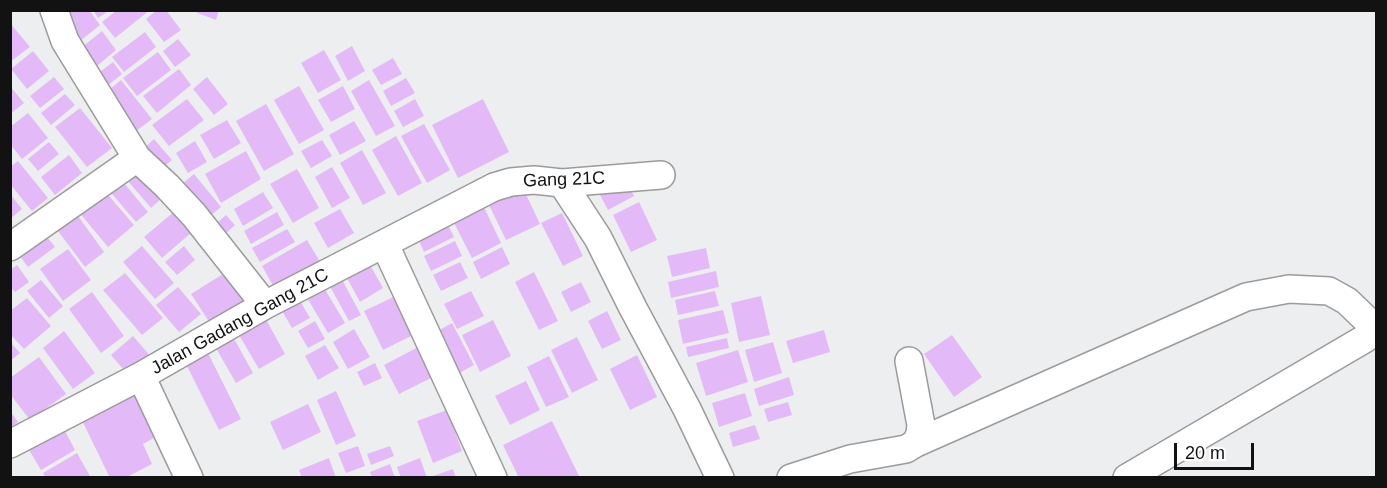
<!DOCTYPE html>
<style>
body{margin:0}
#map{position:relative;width:1387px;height:488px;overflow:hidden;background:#edeeef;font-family:Arial,sans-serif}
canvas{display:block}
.frame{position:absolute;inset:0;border:12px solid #121213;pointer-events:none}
.scale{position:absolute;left:1174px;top:443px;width:80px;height:27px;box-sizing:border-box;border:3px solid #121213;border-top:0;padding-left:8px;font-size:18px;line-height:21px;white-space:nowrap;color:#121213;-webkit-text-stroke:4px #fff;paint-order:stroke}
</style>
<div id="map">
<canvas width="1387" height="488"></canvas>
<div class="frame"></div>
<div class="scale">20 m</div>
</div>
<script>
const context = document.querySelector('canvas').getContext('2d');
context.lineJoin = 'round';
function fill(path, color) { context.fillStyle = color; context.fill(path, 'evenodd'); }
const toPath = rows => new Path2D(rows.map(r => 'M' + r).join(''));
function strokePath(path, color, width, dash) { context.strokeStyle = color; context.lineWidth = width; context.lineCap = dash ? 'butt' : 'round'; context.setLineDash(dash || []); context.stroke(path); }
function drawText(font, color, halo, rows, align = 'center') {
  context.font = font + ' Arial,sans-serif'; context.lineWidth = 4.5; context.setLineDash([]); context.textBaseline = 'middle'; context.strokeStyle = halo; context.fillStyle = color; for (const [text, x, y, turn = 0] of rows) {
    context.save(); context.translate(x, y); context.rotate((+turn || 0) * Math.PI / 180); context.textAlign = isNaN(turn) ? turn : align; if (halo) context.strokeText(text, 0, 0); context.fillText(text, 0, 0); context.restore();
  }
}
fill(toPath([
 [71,10,89,10,100,25,79,42,60,19],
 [93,10,110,10,98,18],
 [117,10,150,10,115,38,102,22],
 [157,10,166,10,181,30,164,42,146,19],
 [190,10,219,10,216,20],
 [10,23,30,47,10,62],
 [102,31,116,50,91,71,76,52],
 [145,32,156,47,124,72,112,57],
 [178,39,191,55,175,67,163,51],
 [352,46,365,71,348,81,335,56],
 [324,50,341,80,318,93,301,63],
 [33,51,49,71,27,89,11,69],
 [158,52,171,70,137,96,123,78],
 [393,58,402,74,381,85,372,70],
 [113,62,122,74,102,90,92,78],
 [179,69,191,85,157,113,143,96],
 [54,77,64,89,40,108,30,96],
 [207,77,228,104,214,115,193,89],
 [406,78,415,93,391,106,383,91],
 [121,80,152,119,131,135,100,97],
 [369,80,395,126,376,136,351,91],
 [10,86,24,103,10,114],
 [299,86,324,130,299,144,274,100],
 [343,86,355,109,331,122,318,100],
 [65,94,75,105,51,125,41,113],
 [187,99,204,120,169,146,152,125],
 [415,99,424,116,403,127,394,111],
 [483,99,509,152,458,178,432,125],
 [266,104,294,154,264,171,236,121],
 [80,108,112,148,87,167,55,127],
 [28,113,48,138,22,159,10,144,10,127],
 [227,120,241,143,214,159,200,135],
 [354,121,366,141,340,155,329,135],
 [424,124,450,170,427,183,401,136],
 [396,136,422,183,398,196,372,150],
 [154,139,172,160,159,171,142,150],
 [322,140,332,156,311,168,301,151],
 [195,141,207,162,188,173,176,153],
 [49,142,59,154,38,171,28,159],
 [362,150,386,193,363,205,340,163],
 [246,151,261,179,221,203,205,174],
 [69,155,82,173,55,195,41,177],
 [18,161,48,198,32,211,10,184,10,167],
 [133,164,162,198,151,208,122,174],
 [332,167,350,198,332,208,315,177],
 [297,169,319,208,293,223,270,184],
 [194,174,221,207,205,220,177,188],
 [119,177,148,212,136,222,107,188],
 [626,180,634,196,608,210,599,193],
 [522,186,540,224,506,240,488,203],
 [103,189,134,225,108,247,78,211],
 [263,192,273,208,243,226,234,209],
 [10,194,22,209,10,219],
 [639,202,657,240,631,252,613,215],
 [482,203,501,243,472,258,451,217],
 [340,209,354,233,328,248,314,223],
 [176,210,193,231,162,258,144,237],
 [277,212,284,225,251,244,244,231],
 [562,213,583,256,563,266,541,223],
 [226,215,235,225,222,237,213,226],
 [78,216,104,252,85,267,58,231],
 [444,217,454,237,424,252,415,232],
 [40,228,55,247,28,267,14,248],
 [287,229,295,242,260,262,252,248],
 [307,240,322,265,276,291,262,266],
 [455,241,462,256,431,271,424,256],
 [142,246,174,283,155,299,123,262],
 [184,246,195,260,177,275,165,262],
 [502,247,510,264,481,279,473,262],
 [706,248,710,268,672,277,667,256],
 [68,249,91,280,63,301,40,269],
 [365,256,383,288,360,302,342,269],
 [460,262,468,278,441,291,433,275],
 [17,265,29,282,15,292,10,287,10,270],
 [231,269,250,298,210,323,191,294],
 [716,271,719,287,671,298,668,282],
 [534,272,558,321,539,330,515,282],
 [125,273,163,318,142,335,103,290],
 [339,274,361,315,349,321,327,281],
 [41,280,63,306,49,318,27,291],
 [320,281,345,323,328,333,303,291],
 [581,282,591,302,571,312,561,292],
 [178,287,201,314,179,332,156,305],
 [471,291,484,316,457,329,444,304],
 [715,291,719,306,678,315,675,300],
 [92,292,124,336,101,353,69,309],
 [295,292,310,318,292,328,277,302],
 [400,294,419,332,383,350,364,311],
 [761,296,770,335,739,342,731,303],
 [27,298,51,326,24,349,10,334,10,311],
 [723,310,729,333,683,344,678,320],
 [607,311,621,340,602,349,588,321],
 [262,312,285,354,259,369,235,328],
 [493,320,511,356,480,372,462,335],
 [315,321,325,339,308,348,298,331],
 [452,323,474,365,454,376,432,334],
 [354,329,370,357,348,369,333,342],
 [824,330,830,352,793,363,786,341],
 [64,331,95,373,73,389,43,348],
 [231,333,253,373,236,383,213,343],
 [952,335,982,377,954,397,924,354],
 [133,336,152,358,130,377,111,355],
 [577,337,598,380,572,393,551,350],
 [727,338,729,348,688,357,686,347],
 [10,342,20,353,10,361],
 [773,342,782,373,754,382,745,350],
 [204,345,241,419,219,430,182,356],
 [325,345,339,368,318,380,305,356],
 [422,345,437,375,399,394,384,365],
 [738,350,748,382,706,396,696,363],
 [637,355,657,397,630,410,610,369],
 [549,356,569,397,546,407,527,367],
 [39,357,66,394,30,420,10,394,10,378],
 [375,363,382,378,364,386,357,372],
 [789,377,794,395,759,406,754,389],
 [526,381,540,410,510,425,495,396],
 [137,386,161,434,143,444,152,464,125,478,110,478,79,414],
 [336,391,356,436,336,445,317,400],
 [745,393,752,416,719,427,712,403],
 [788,402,792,415,768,422,764,409],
 [308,404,321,432,283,450,270,422],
 [447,410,462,451,433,463,417,421],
 [10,411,18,422,10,427],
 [552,421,580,478,519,478,503,445],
 [755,425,760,439,733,447,729,433],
 [64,429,75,450,41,470,29,450],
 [358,446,365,466,346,473,338,453],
 [390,446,394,456,371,465,367,454],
 [77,453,90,476,87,478,46,478,43,473],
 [329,458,336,478,302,478,299,470],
 [420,458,427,478,401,478,397,467],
 [390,464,395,478,372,478,370,472],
 [453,469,456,478,430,478,430,477]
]), '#e3baf7');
const minor = toPath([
 [54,10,65,41,137,158,167,186,194,215,265,305],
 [562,183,598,238,633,308,687,409,720,478],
 [385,245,493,478],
 [10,247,137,158],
 [141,376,189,478],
 [916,443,1246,297,1289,289,1329,291,1347,301,1372,325,1366,338,1127,478],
 [10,444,141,376,265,305,494,187,511,182,534,180,562,183,661,175],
 [791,478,850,459,906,449,916,443,920,434,921,425,909,361]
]);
strokePath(minor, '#9b9b9c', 30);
strokePath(minor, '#fff', 27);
drawText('18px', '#121213', '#fff', [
 ["Gang 21C",564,180,-2],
 ["Jalan Gadang Gang 21C",240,322,-29]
]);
</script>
